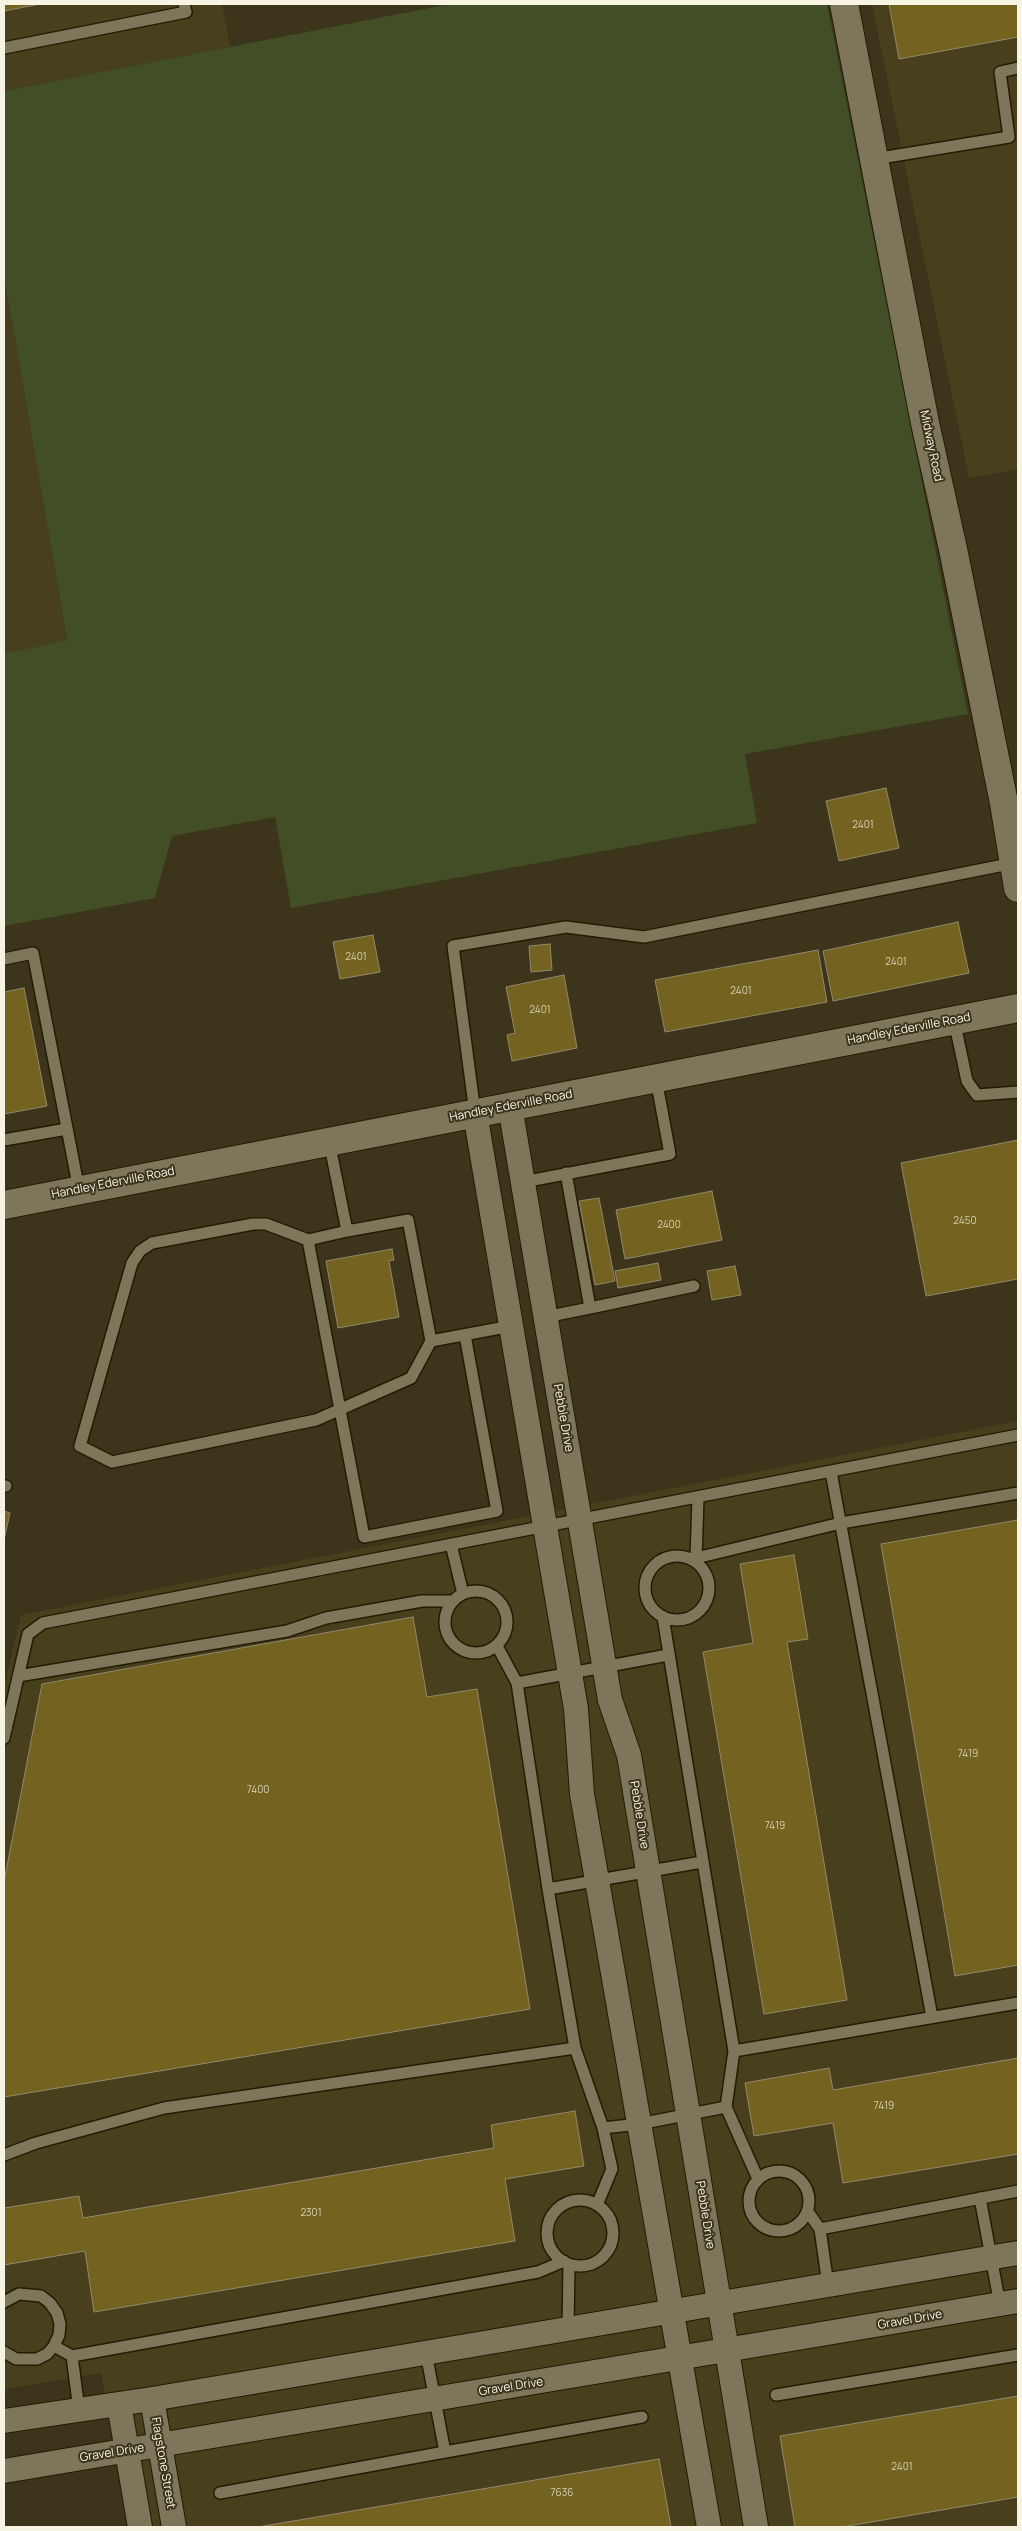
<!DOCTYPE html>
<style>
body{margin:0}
#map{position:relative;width:1022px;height:2531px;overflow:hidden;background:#3c351b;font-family:Manrope,sans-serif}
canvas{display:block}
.frame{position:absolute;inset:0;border:5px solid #f8f4e4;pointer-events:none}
</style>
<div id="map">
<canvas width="1022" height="2531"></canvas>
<div class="frame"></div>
</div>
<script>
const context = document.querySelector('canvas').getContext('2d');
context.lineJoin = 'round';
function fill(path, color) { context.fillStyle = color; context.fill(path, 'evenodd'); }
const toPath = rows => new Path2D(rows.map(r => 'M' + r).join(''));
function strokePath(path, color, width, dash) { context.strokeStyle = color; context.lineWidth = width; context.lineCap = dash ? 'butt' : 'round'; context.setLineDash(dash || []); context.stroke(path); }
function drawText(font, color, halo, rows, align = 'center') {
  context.font = font + ' Manrope,sans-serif'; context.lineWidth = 4; context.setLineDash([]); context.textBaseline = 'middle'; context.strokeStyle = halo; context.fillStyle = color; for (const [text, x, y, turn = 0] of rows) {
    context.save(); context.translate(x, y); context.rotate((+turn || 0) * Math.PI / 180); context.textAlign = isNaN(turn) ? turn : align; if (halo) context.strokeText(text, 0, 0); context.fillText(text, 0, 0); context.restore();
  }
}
fill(toPath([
 [4,4,222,4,230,47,4,91],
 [872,4,1018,4,1018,469,969,478],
 [4,276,67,641,4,654],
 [1018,1421,1018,2527,127,2527,101,2373,4,2389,4,1687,21,1615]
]), '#483f1d');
fill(toPath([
 [450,4,827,4,968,714,745,754,757,823,291,908,275,817,172,836,155,898,4,926,4,654,67,640,4,276,4,91]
]), '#414e26');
const building = toPath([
 [4,4,40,4,4,11,4,4],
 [889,4,1018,4,1018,37,899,59,889,4],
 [886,788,899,848,839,861,826,801,886,788],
 [958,922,969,973,833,1001,823,951,958,922],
 [373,935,380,972,340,979,333,942,373,935],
 [550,944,552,970,531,972,529,946,550,944],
 [818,950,827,1002,665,1032,655,980,818,950],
 [564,975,577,1048,512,1061,507,1035,515,1033,506,987,564,975],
 [24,988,47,1106,4,1114,4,992,24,988],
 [1018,1140,1018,1279,926,1296,901,1163,1018,1140],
 [712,1191,722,1240,625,1259,616,1210,712,1191],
 [599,1198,615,1281,595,1285,579,1201,599,1198],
 [392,1249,394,1260,389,1261,399,1317,338,1328,326,1261,392,1249],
 [658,1263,661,1280,618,1288,615,1271,658,1263],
 [735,1266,741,1295,712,1300,707,1271,735,1266],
 [4,1511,10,1513,4,1540,4,1511],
 [1018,1520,1018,1965,955,1976,881,1544,1018,1520],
 [794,1555,808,1639,787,1642,847,2000,764,2014,703,1652,753,1643,740,1564,794,1555],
 [413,1617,427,1697,477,1689,530,2009,4,2097,4,1882,42,1684,413,1617],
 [1018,2058,1018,2154,843,2183,833,2123,754,2136,745,2083,829,2068,833,2090,1018,2058],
 [575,2111,584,2166,505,2179,515,2241,94,2312,85,2251,4,2265,4,2208,79,2196,83,2218,494,2148,491,2125,575,2111],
 [1018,2396,1018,2497,842,2527,795,2527,780,2436,1018,2396],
 [659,2459,671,2527,258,2527,659,2459]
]);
fill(building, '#746220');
strokePath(building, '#91896c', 1);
const service = toPath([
 [4,48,186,12,184,4],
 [874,159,1009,137,1000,72,1018,68],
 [4,959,33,953,79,1190],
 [954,1020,967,1081,977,1095,1018,1092],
 [475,1113,453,946,566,927,644,937,1014,863],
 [4,1140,67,1129],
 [329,1141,347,1231,408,1220,431,1341,511,1326],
 [566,1173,590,1308,694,1286],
 [523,1182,670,1154,656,1079],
 [347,1231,308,1240,364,1537,497,1511,465,1335],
 [308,1240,266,1224,253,1224,152,1243,140,1251,132,1263,80,1446,112,1462,316,1420,411,1378,431,1341],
 [545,1317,590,1308],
 [831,1472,932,2017],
 [4,1486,6,1486],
 [451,1544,463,1594],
 '645 1588a32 32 0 1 1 64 0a32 32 0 1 1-64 0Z',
 [696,1558,698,1498],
 [692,1559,841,1523,1018,1493],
 '445 1622a31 31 0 1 1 62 0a31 31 0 1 1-62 0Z',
 [663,1617,734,2051,1018,2003],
 [497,1646,517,1683,548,1889],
 [18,1676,287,1631,326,1618,422,1601,453,1601],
 [517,1683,668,1655],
 [4,1738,28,1634,43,1623,1018,1435],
 [575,2048,548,1889,702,1862],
 [726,2107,734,2051],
 [603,2128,639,2124,726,2107,758,2179],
 [4,2155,36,2143,164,2108,575,2048,603,2128,612,2169,597,2205],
 '749 2201a30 30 0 1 1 60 0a30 30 0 1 1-60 0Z',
 [980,2198,1000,2305],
 '547 2233a33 33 0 1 1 66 0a33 33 0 1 1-66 0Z',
 [808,2212,820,2229,1018,2191],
 [820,2229,828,2285],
 [4,2302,19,2294,41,2296,50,2303,57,2313,60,2324,59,2335,54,2346,47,2354,37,2359,16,2359,4,2352],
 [568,2329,569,2264],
 [54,2346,72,2356,79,2410],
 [72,2356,538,2272,564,2261],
 [776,2395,1018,2355],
 [445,2452,642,2417],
 [220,2493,445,2452,426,2353]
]);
const minor = toPath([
 [510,1106,610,1700,629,1755,756,2527],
 [475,1113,576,1709,582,1794,709,2527],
 [152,2399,174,2527],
 [119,2404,140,2527],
 [4,2421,152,2399,1018,2253],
 [4,2471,1018,2301]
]);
const secondary = toPath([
 [844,4,925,423,953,549,1004,803,1018,888],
 [4,1205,1018,1008]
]);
strokePath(service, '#231c03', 14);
strokePath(minor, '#231c03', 26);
strokePath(secondary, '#231c03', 30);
strokePath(service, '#7e765a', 11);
strokePath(minor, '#7e765a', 24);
strokePath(secondary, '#7e765a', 28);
drawText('10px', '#d7d0b3', null, [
 ["2401",863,825],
 ["2401",356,957],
 ["2401",896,962],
 ["2401",741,991],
 ["2401",540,1010],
 ["2450",965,1221],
 ["2400",669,1225],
 ["7419",968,1754],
 ["7400",258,1790],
 ["7419",775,1826],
 ["7419",884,2106],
 ["2301",311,2213],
 ["2401",902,2467],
 ["7636",562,2493]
]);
drawText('12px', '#f8f4e4', '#3c351b', [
 ["Midway Road",931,446,78],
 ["Handley Ederville Road",909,1029,-11],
 ["Handley Ederville Road",511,1106,-11],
 ["Handley Ederville Road",113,1183,-11],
 ["Pebble Drive",563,1418,80],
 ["Pebble Drive",639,1815,81],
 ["Pebble Drive",705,2215,81],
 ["Gravel Drive",910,2320,-10],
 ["Gravel Drive",511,2387,-9],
 ["Gravel Drive",112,2453,-9],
 ["Flagstone Street",163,2463,80]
]);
</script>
